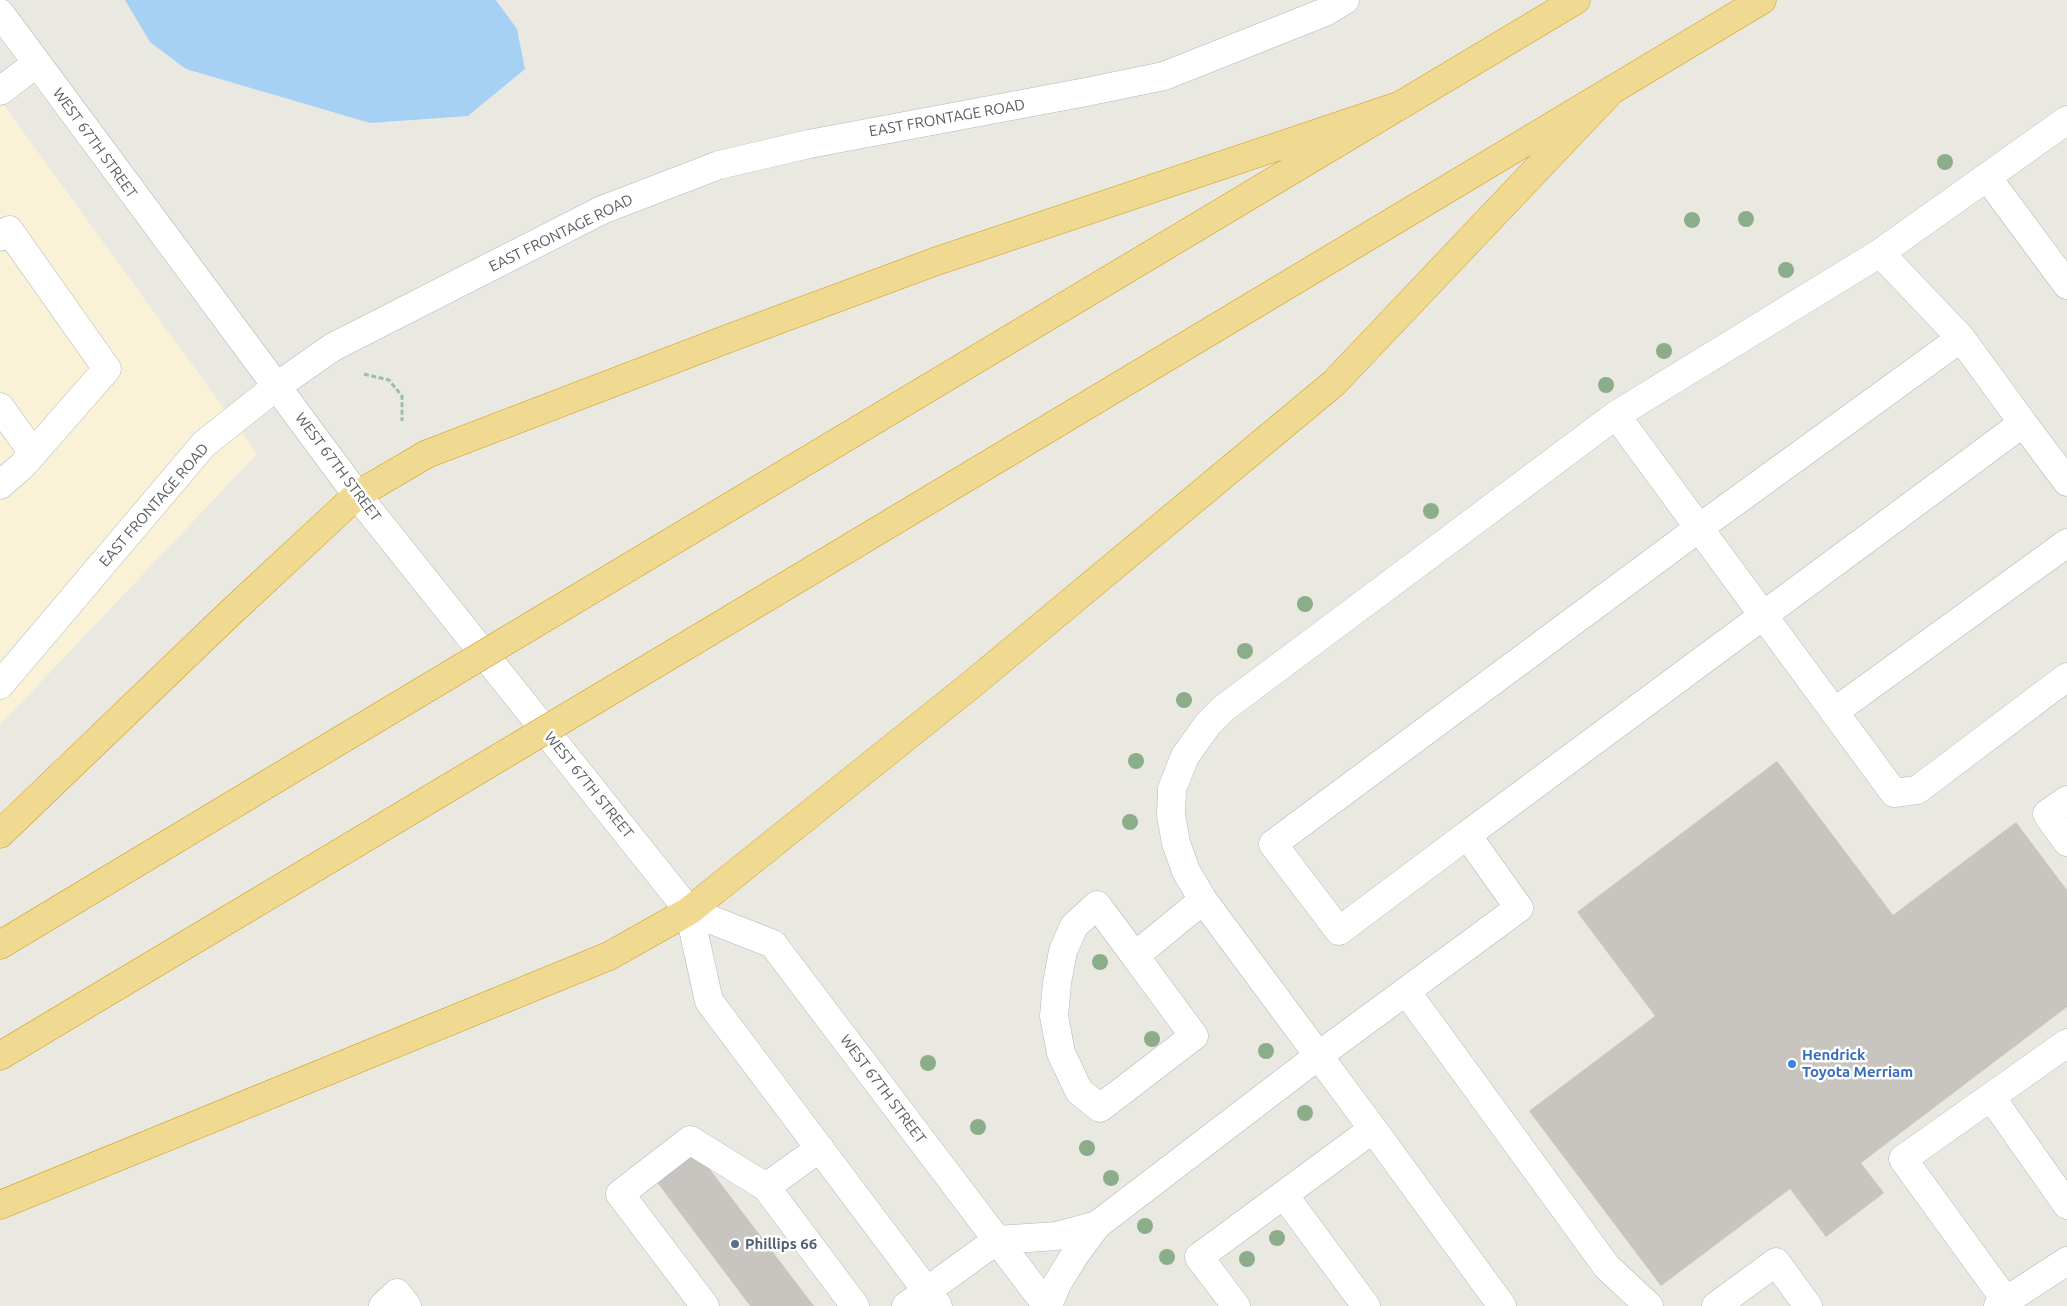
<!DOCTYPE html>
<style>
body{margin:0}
canvas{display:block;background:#eae9e1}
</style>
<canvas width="2067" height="1306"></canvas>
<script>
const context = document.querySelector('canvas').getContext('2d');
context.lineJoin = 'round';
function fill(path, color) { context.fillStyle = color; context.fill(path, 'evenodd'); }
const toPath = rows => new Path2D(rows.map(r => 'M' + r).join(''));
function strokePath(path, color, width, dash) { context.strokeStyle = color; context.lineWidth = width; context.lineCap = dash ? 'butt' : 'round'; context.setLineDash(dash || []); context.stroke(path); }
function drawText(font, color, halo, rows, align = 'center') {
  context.font = font + ' Ubuntu,sans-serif'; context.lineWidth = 5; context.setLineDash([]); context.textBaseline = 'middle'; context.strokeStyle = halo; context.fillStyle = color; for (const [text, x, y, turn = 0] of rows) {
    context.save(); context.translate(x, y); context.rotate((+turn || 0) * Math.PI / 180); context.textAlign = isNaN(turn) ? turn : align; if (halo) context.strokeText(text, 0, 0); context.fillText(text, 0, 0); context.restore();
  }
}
fill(toPath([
 [0,100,257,454,0,725]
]), '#f9f2d7');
fill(toPath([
 [125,0,496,0,517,29,525,69,468,116,370,123,186,69,150,42]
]), '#a7d1f4');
fill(toPath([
 [1777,761,1893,915,2016,822,2067,890,2067,1007,1861,1163,1884,1193,1826,1237,1790,1189,1661,1286,1529,1111,1655,1016,1577,912],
 [696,1151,814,1306,750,1306,656,1181]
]), '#c8c5c0');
const minor = toPath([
 [0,13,357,495,689,911,709,1001,938,1306],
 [0,91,37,63],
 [1987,177,2067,285],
 [0,237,9,230,107,369,22,466,0,485],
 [1880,253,1961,338,1699,528,1894,793,1917,790,2067,677],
 [1961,338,2023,423],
 [0,407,33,453],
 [0,685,204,444,277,386,333,347,602,210,719,165,809,144,1086,92,1164,76,1325,12,1345,0],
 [1834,712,2067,543],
 [2067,800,2047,814,2067,842],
 [1467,835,1339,931,1273,844,1699,528,1616,415],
 [689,911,773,944,1047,1306],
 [1135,956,1194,1036,1100,1108,1079,1091,1061,1053,1054,1016,1057,983,1063,951,1074,926,1097,905,1135,956,1203,900],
 [1406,991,1607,1267,1649,1306],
 [1991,1097,2067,1205],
 [820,1148,766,1187,855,1306],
 [1284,1195,1366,1306],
 [2006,1301,1903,1159,2067,1043],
 [383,1306,397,1293,407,1306],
 [705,1306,620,1194,690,1140,766,1187],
 [906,1306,997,1240,1057,1236,1097,1225],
 [1048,1306,1057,1284,1074,1256,1097,1225,1318,1056,1519,908,1467,835,2023,423,2067,482],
 [1236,1306,1199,1257,1373,1129],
 [1502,1306,1373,1129,1203,900,1186,871,1176,843,1171,815,1172,789,1185,756,1208,724,1223,709,1616,415,1880,253,2067,120],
 [1716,1306,1776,1262,1808,1306],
 [1998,1306,2067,1261]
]);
const highway = toPath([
 [661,548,1576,0],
 [709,632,1762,0],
 [0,834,228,615,357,495,427,454,735,336,934,262,1401,105],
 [0,945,304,762],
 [0,1056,353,845],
 [0,1205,609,956,689,911,971,685,1334,383,1611,91]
]);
strokePath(minor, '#b3b6ba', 29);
strokePath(highway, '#d29c19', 29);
strokePath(toPath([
 [364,374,389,380,402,396,402,421]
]), '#9ac0a6', 3, [5, 2.5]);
strokePath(minor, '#fff', 28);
strokePath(highway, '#f0da92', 28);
const highwayBridge = toPath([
 [304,762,661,548],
 [353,845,709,632]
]);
strokePath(highwayBridge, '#d29c19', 29, []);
strokePath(highwayBridge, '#f0da92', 28);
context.fillStyle = '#8bad89';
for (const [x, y] of [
 [1945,162],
 [1746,219],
 [1692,220],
 [1786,270],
 [1664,351],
 [1606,385],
 [1431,511],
 [1305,604],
 [1245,651],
 [1184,700],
 [1136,761],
 [1130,822],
 [1100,962],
 [1152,1039],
 [1266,1051],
 [928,1063],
 [1305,1113],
 [978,1127],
 [1087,1148],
 [1111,1178],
 [1145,1226],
 [1277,1238],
 [1167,1257],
 [1247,1259]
]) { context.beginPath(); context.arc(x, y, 8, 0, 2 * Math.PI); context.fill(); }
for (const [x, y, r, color] of [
 [1792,1064,5,"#3f7fe0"],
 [735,1244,5,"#5c6f8a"]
]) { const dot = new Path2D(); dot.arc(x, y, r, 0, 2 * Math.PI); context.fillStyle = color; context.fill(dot); strokePath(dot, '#fff', 2); }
drawText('15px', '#595c60', '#fff', [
 ["EAST FRONTAGE ROAD",947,118,-10],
 ["WEST 67TH STREET",95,143,54],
 ["EAST FRONTAGE ROAD",561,233,-26],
 ["WEST 67TH STREET",338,467,53],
 ["EAST FRONTAGE ROAD",154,505,-49],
 ["WEST 67TH STREET",589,785,51],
 ["WEST 67TH STREET",883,1089,53]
]);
drawText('bold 15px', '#366cbe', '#fff', [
 ["Hendrick",1802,1055],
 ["Toyota Merriam",1802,1072]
], 'left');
drawText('bold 15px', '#4e5e75', '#fff', [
 ["Phillips 66",745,1244]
], 'left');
</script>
